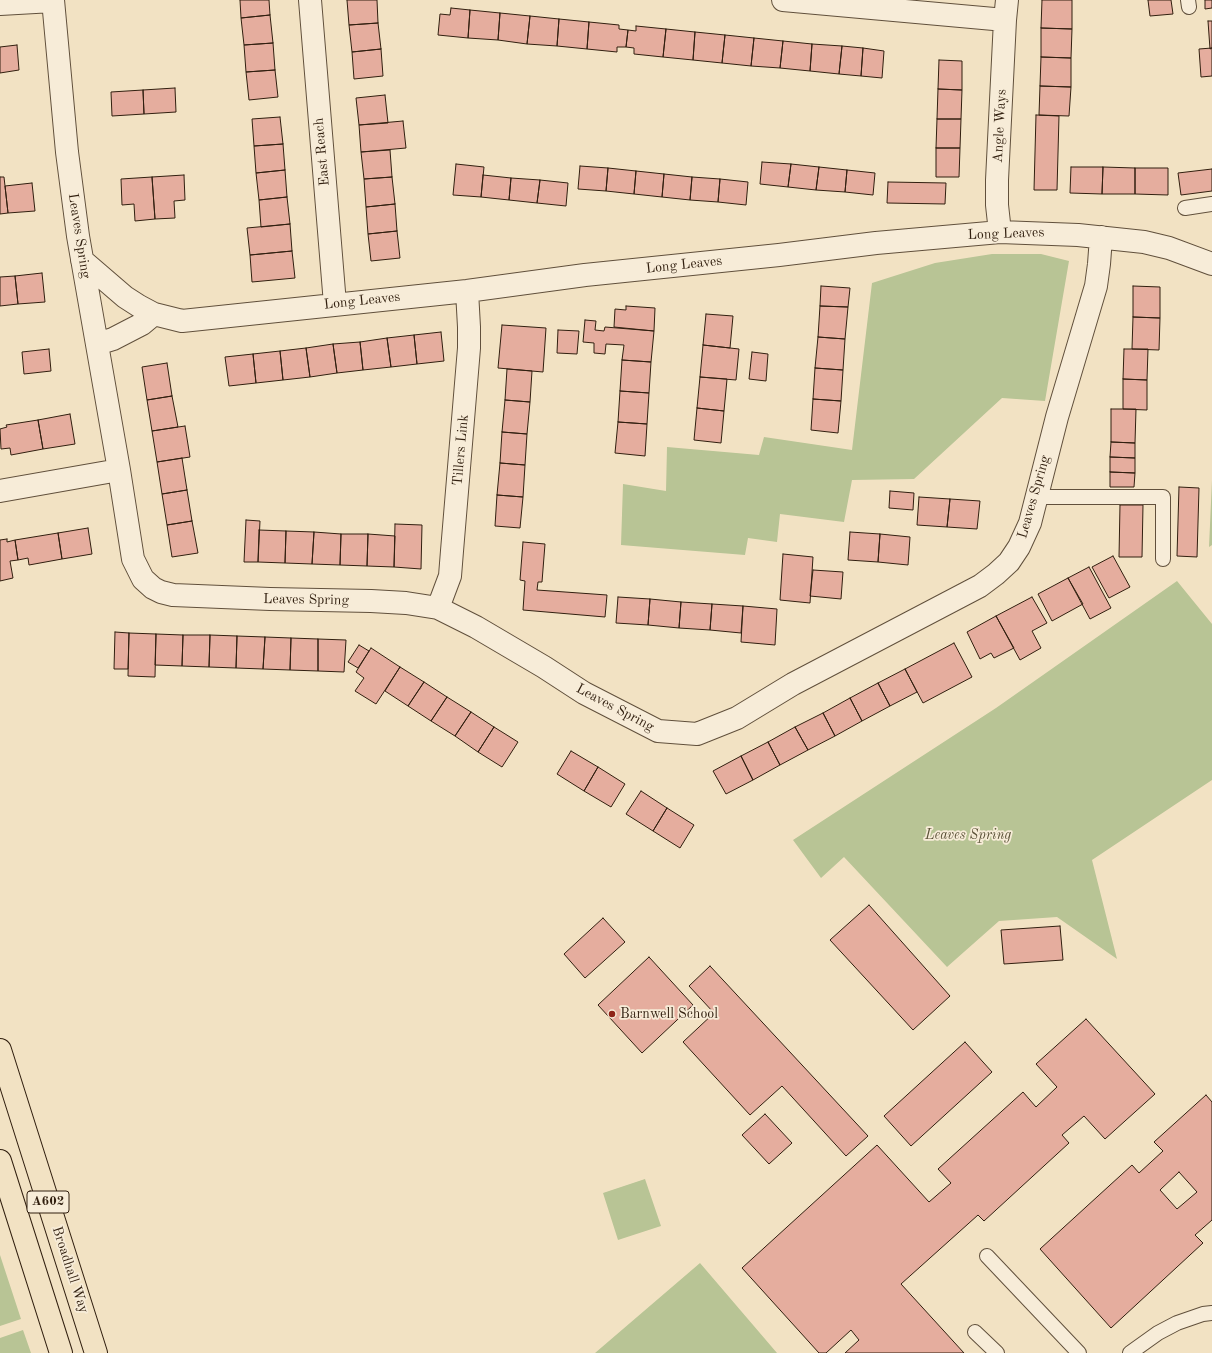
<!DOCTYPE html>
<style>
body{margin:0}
canvas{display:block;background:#f2e2c3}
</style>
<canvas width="1212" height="1353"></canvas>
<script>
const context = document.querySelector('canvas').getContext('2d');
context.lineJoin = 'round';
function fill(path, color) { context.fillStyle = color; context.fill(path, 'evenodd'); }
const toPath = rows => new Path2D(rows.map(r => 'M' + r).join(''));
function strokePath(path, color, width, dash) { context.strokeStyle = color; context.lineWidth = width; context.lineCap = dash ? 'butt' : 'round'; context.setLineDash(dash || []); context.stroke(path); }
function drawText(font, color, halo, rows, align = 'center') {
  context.font = font + ' "Old Standard TT",serif'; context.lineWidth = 3.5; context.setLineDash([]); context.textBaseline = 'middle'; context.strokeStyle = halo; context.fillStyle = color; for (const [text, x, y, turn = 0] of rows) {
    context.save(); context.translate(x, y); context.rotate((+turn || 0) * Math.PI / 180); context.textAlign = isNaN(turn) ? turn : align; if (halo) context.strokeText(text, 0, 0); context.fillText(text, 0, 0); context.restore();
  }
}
fill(toPath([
 [992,254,1041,254,1069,261,1045,401,1002,398,914,479,852,480,844,522,780,514,777,542,748,538,745,555,621,545,623,484,666,491,667,447,759,455,764,437,852,450,872,283,935,263],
 [1212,480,1212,545,1209,547],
 [1177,581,1212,624,1212,780,1092,860,1117,959,1057,917,999,921,947,967,844,857,821,878,793,840,996,708],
 [645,1179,661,1226,618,1240,603,1193],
 [0,1255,21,1319,0,1326],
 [700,1263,777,1353,595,1353],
 [23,1330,31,1353,0,1353,0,1338]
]), '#b8c495');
const building = toPath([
 [240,0,269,0,270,15,241,18,240,0],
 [347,0,377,0,378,23,349,25,347,0],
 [1042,0,1072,0,1072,29,1041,28,1042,0],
 [1148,0,1171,0,1173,14,1150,16,1148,0],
 [1205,0,1212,0,1212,8,1205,9,1205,0],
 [451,8,470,10,468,38,438,35,440,14,450,15,451,8],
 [470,10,500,13,498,40,468,38,470,10],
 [500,13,530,16,527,44,498,40,500,13],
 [270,15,273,43,244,45,241,18,270,15],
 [530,16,559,19,557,46,527,44,530,16],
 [559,19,589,22,587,49,557,46,559,19],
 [1208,21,1212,21,1212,48,1210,49,1208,21],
 [589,22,619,25,619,29,628,30,626,47,617,47,617,52,587,49,589,22],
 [378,23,381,49,352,52,349,25,378,23],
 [636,26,666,29,663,57,634,54,634,48,626,47,628,30,636,31,636,26],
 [1041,28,1072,29,1071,58,1041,57,1041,28],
 [666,29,695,32,693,60,663,57,666,29],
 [695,32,725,35,722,63,693,60,695,32],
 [725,35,754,38,751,66,722,63,725,35],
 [754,38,783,41,780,68,751,66,754,38],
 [783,41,812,44,810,71,780,68,783,41],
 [273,43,275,70,246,72,244,45,273,43],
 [812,44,842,46,839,74,810,71,812,44],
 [17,45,19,70,0,73,0,47,17,45],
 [842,46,863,48,861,76,839,74,842,46],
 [863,48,884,51,882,78,861,76,863,48],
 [1212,48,1212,76,1201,77,1199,49,1212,48],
 [381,49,383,76,354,79,352,52,381,49],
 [1041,57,1071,58,1071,87,1040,86,1041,57],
 [939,60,962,61,962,90,938,89,939,60],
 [275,70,278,97,249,100,246,72,275,70],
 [1040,86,1071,87,1069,116,1039,115,1040,86],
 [175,88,176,112,144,114,143,90,175,88],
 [938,89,962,90,961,119,937,119,938,89],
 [143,90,144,114,112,116,111,92,143,90],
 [385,95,388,123,359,125,356,98,385,95],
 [1036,115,1059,116,1057,190,1034,190,1036,115],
 [280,117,283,144,254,146,252,119,280,117],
 [937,119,961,119,960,148,936,148,937,119],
 [403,121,406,148,361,152,359,125,403,121],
 [283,144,285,170,256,173,254,146,283,144],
 [936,148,960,148,959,177,936,177,936,148],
 [390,150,392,177,364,179,361,152,390,150],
 [762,162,791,164,788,187,760,184,762,162],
 [456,164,484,167,481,197,453,195,456,164],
 [791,164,819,167,816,190,788,187,791,164],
 [580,166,608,168,606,191,578,189,580,166],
 [819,167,847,170,845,192,816,190,819,167],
 [1071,167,1103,167,1102,194,1070,193,1071,167],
 [1103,167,1135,168,1135,194,1102,194,1103,167],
 [608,168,636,171,634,194,606,191,608,168],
 [1135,168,1168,168,1168,195,1135,194,1135,168],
 [1212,169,1212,191,1181,195,1178,173,1212,169],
 [285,170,287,197,259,200,256,173,285,170],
 [847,170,875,173,873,195,845,192,847,170],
 [636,171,664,174,662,197,634,194,636,171],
 [664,174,692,177,690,200,662,197,664,174],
 [184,175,185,200,174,201,175,218,155,219,152,177,184,175],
 [483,175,511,178,509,200,481,197,483,175],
 [0,177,4,177,8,213,0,214,0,177],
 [152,177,155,219,135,221,134,204,122,205,121,179,152,177],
 [392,177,395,204,366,207,364,179,392,177],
 [692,177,720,179,718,202,690,200,692,177],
 [511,178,540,180,537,203,509,200,511,178],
 [720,179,748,182,746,205,718,202,720,179],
 [540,180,568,183,566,206,537,203,540,180],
 [888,182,946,183,945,204,887,203,888,182],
 [32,183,35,211,8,213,5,186,32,183],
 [287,197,290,224,261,227,259,200,287,197],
 [395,204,397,231,368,234,366,207,395,204],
 [290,224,292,251,250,255,247,228,290,224],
 [397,231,400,258,371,261,368,234,397,231],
 [292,251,295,278,252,282,250,255,292,251],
 [42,273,45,302,18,304,15,276,42,273],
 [15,276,18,304,0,306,0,277,15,276],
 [821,286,850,288,848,307,820,306,821,286],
 [1133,286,1160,287,1160,318,1133,317,1133,286],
 [626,306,655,308,654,331,614,327,615,309,626,310,626,306],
 [820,306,848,307,845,339,818,337,820,306],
 [706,314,733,316,730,348,703,345,706,314],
 [1133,317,1160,318,1159,350,1132,349,1133,317],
 [585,320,596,321,595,330,604,331,605,327,654,331,651,362,622,360,624,345,606,344,605,354,594,353,594,343,583,342,585,320],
 [502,325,546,328,543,372,498,368,502,325],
 [558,330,579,331,577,354,557,353,558,330],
 [441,332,444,361,417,364,414,335,441,332],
 [414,335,417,364,391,367,387,338,414,335],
 [818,337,845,339,843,370,815,368,818,337],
 [387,338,391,367,363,370,360,342,387,338],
 [360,342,363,370,337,373,333,344,360,342],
 [333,344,337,373,310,377,306,348,333,344],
 [703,345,739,349,736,380,700,377,703,345],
 [306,348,310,377,283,380,280,351,306,348],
 [49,349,51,371,24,374,22,352,49,349],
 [1124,349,1148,349,1147,380,1123,379,1124,349],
 [280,351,283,380,256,383,253,354,280,351],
 [752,352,768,354,766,381,749,379,752,352],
 [253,354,256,383,229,386,225,357,253,354],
 [622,360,651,362,649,393,620,391,622,360],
 [167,363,172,396,147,400,142,367,167,363],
 [815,368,843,370,841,401,813,399,815,368],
 [507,369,532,371,530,402,505,400,507,369],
 [700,377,727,379,724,411,697,408,700,377],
 [1123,379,1147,380,1147,410,1123,409,1123,379],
 [620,391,649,393,647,424,618,422,620,391],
 [172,396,178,427,152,431,147,400,172,396],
 [813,399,841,401,838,433,811,430,813,399],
 [505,400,530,402,527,434,502,432,505,400],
 [697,408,724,411,721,443,694,440,697,408],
 [1111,409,1136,409,1135,443,1111,442,1111,409],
 [70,414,75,444,43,449,38,420,70,414],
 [38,420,43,449,11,455,10,448,1,449,0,429,7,427,6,425,38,420],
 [618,422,647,424,645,456,615,453,618,422],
 [185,426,190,457,157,462,152,431,185,426],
 [502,432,527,434,525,465,500,463,502,432],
 [1111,442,1135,443,1135,458,1110,457,1111,442],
 [1110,457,1135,458,1135,473,1110,472,1110,457],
 [182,458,187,490,162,494,157,462,182,458],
 [500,463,525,465,523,497,497,495,500,463],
 [1110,472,1135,473,1134,487,1110,487,1110,472],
 [1179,487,1199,488,1197,557,1177,556,1179,487],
 [187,490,192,521,167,525,162,494,187,490],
 [890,491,914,493,913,510,889,508,890,491],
 [497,495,523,497,520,528,495,526,497,495],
 [919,497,950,499,947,527,917,525,919,497],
 [950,499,980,501,977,529,947,527,950,499],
 [1120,505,1143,505,1142,557,1119,557,1120,505],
 [246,520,260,521,258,562,244,562,246,520],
 [192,521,198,553,172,557,167,525,192,521],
 [395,524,422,525,421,569,394,567,395,524],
 [88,528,92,554,62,559,58,533,88,528],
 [259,530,286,531,285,563,258,562,259,530],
 [286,531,314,532,312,564,285,563,286,531],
 [314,532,341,534,340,565,312,564,314,532],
 [850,532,880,534,878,562,848,560,850,532],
 [58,533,62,559,29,565,28,558,18,560,15,540,58,533],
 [341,534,368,534,367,566,340,565,341,534],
 [368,534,395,536,394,567,367,566,368,534],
 [880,534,910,537,908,565,878,562,880,534],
 [7,539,7,542,15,540,18,560,10,561,13,578,0,581,0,540,7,539],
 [523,542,545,544,542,582,538,582,537,590,607,595,605,617,523,610,525,581,520,580,523,542],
 [783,554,813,557,810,603,780,600,783,554],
 [1113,556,1130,587,1109,598,1092,567,1113,556],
 [1089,567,1111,608,1090,619,1068,578,1089,567],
 [813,570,843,572,841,599,810,596,813,570],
 [1068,578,1083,604,1052,621,1038,594,1068,578],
 [618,597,650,599,648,625,616,623,618,597],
 [1032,597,1047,623,1032,631,1041,648,1020,660,996,616,1032,597],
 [650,599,681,602,679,628,648,625,650,599],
 [681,602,712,604,710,630,679,628,681,602],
 [712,604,743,606,741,633,710,630,712,604],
 [743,606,777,609,775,645,741,642,743,606],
 [996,616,1014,648,994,658,991,653,980,659,967,632,996,616],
 [115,632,129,633,128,669,114,669,115,632],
 [129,633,156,634,155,677,128,676,129,633],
 [156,634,183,635,182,666,155,665,156,634],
 [183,635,210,635,209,667,182,666,183,635],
 [210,635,237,636,236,668,209,667,210,635],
 [237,636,265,637,263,669,236,668,237,636],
 [265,637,291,638,290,670,263,669,265,637],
 [291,638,318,639,318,671,290,670,291,638],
 [318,639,346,640,344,672,318,671,318,639],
 [954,643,972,677,923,703,905,669,954,643],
 [359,645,369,651,358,668,348,662,359,645],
 [371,648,400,667,376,704,355,691,364,678,356,672,371,648],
 [400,667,424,682,408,706,385,691,400,667],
 [905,669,917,692,890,706,878,683,905,669],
 [424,682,447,697,431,721,408,706,424,682],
 [878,683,890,706,862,721,850,698,878,683],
 [447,697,471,712,455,736,431,721,447,697],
 [850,698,862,721,835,736,823,713,850,698],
 [471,712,494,727,478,752,455,736,471,712],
 [823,713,835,736,808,750,795,727,823,713],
 [494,727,518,742,502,767,478,752,494,727],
 [795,727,808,750,780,765,768,742,795,727],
 [768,742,780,765,753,780,741,756,768,742],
 [571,751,598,767,584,791,557,774,571,751],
 [741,756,753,780,726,794,713,771,741,756],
 [598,767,625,784,611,807,584,791,598,767],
 [641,791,667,808,653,831,626,814,641,791],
 [667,808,694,825,680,848,653,831,667,808],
 [869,905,950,996,913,1030,830,940,869,905],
 [603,918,625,942,585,978,564,954,603,918],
 [1060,926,1063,960,1004,964,1001,930,1060,926],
 [649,957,693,1005,642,1053,598,1005,649,957],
 [710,966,868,1136,846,1156,782,1086,750,1115,683,1042,714,1013,689,986,710,966],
 [1086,1019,1155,1094,1105,1139,1084,1116,1062,1135,1069,1143,984,1221,978,1215,901,1284,964,1353,845,1353,859,1340,851,1330,826,1353,819,1353,742,1268,877,1145,929,1202,951,1183,938,1169,1023,1092,1036,1107,1057,1087,1036,1064,1086,1019],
 [965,1042,992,1072,911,1146,884,1116,965,1042],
 [1206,1095,1212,1102,1212,1220,1195,1235,1203,1243,1111,1328,1040,1249,1132,1165,1139,1173,1163,1151,1154,1142,1206,1095],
 [1179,1172,1197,1192,1177,1209,1160,1190,1179,1172],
 [765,1114,792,1143,769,1164,742,1135,765,1114]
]);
fill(building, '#e5ad9e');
strokePath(building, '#311f0f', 1);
const lane = toPath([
 [1188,0,1189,7],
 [1185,208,1212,204],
 [1036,497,1163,497,1163,559],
 [987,1256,1079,1353],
 [975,1332,997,1353],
 [1130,1353,1158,1333,1177,1323,1203,1314,1212,1313]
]);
const street = toPath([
 [53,0,67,152,78,236,119,470,133,559,143,579,153,588,161,592,173,595,270,599,371,601,406,603,438,608,476,627,544,667,584,693,658,731,697,734,737,718,793,684,980,586,996,574,1009,562,1019,547,1030,523,1057,417,1096,286,1099,264,1101,237],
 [310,0,335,304],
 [783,0,1005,20,997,180,997,205,1000,232],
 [0,4,53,1],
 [1005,20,1007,0],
 [82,260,125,297,139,306,154,314,182,321,467,291,585,275,779,255,876,243,1000,232,1078,235,1144,242,1169,248,1212,264],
 [97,344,113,339,142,324,154,314],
 [0,491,119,470],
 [438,608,450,576,452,551,469,348,469,327,467,291]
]);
const highway = toPath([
 [0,1050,96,1353],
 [0,1161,61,1353]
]);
strokePath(lane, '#61503c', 16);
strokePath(street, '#61503c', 24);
strokePath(highway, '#311f0f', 24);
strokePath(lane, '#f7ecd8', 14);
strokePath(street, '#f7ecd8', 22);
strokePath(highway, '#f2e2c3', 22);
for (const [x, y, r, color] of [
 [612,1014,4,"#8f2418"]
]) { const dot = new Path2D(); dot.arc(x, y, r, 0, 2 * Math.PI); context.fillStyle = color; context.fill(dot); strokePath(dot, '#f7ecd8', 1.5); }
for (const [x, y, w] of [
 [48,1202,42]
]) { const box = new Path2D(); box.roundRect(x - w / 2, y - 11, w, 22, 3); context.fillStyle = '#f7ecd8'; context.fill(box); strokePath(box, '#311f0f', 1); }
drawText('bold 13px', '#311f0f', null, [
 ["A602",48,1202]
]);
drawText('14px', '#311f0f', '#f7ecd8', [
 ["Angle Ways",1000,126,-87],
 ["East Reach",322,152,-95],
 ["Long Leaves",1006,234,-2],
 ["Leaves Spring",79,236,81],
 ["Long Leaves",684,265,-6],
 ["Long Leaves",362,301,-6],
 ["Tillers Link",461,450,-85],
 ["Leaves Spring",1034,497,-74],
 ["Leaves Spring",306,600,1],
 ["Leaves Spring",615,708,28],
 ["Broadhall Way",70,1270,72]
]);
drawText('italic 14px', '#5a5137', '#f7ecd8', [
 ["Leaves Spring",968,835]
]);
drawText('14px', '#311f0f', '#f7ecd8', [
 ["Barnwell School",620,1014]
], 'left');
</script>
